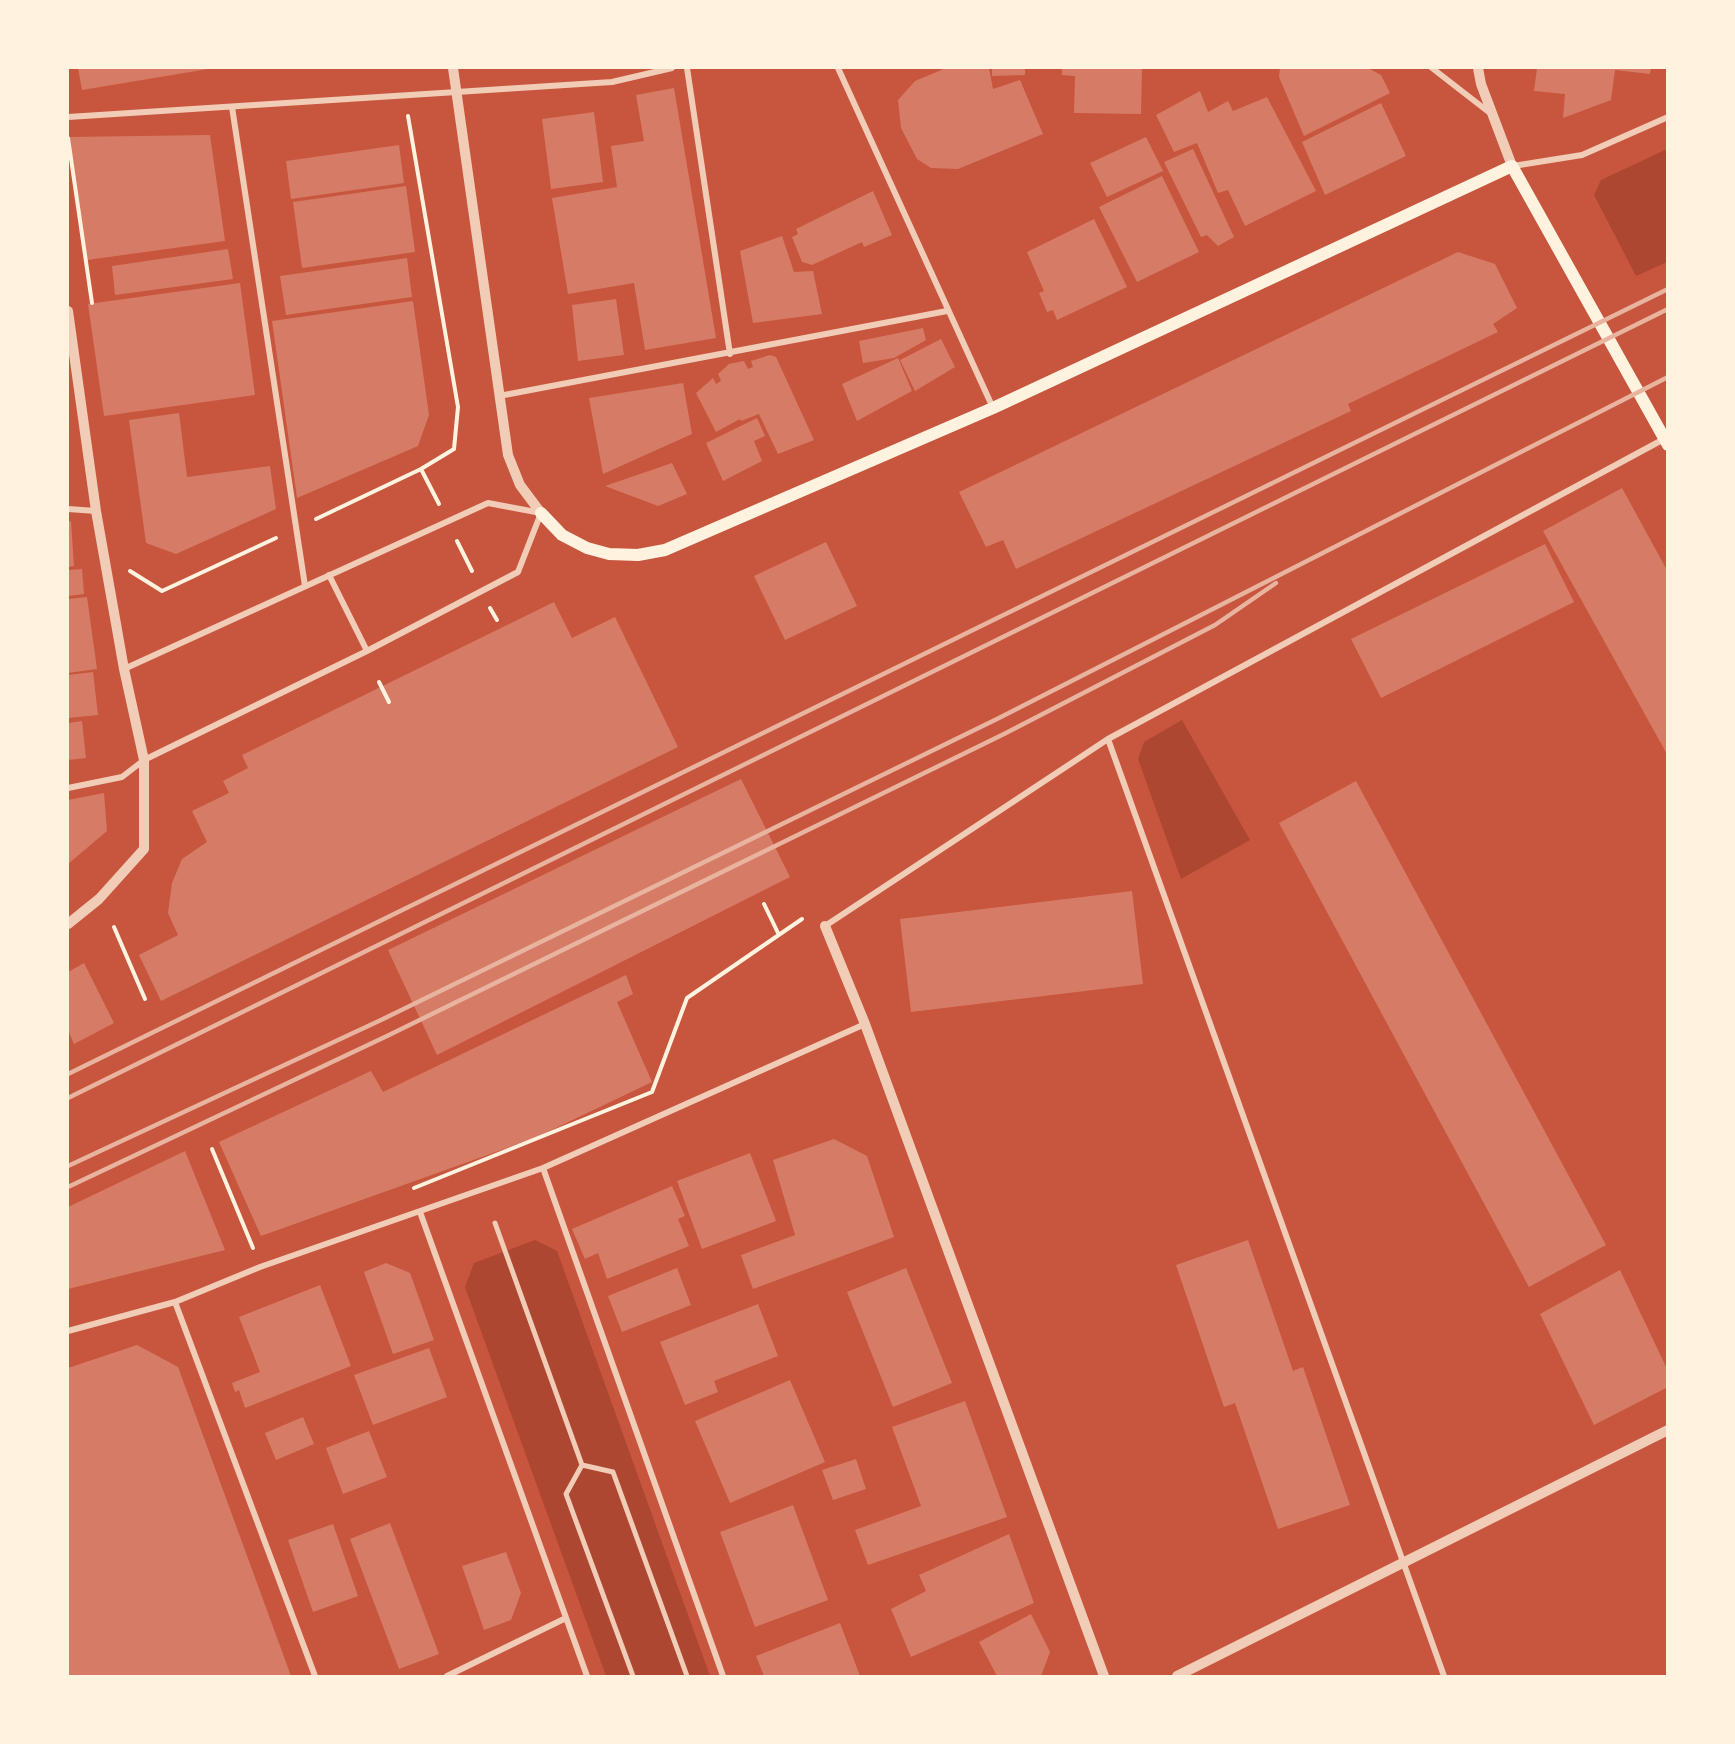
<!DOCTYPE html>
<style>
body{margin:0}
#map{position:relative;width:1735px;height:1744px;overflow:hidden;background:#c8553d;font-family:"PT Sans",sans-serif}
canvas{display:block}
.frame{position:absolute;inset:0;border:69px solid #fff3e0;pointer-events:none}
</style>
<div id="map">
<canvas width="1735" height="1744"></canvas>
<div class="frame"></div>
</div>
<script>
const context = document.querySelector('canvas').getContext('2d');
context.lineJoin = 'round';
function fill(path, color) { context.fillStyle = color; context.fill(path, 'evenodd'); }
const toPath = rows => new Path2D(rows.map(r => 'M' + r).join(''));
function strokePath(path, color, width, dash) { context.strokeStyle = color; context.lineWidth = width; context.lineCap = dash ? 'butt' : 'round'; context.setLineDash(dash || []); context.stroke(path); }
fill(toPath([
 [1667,149,1667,262,1636,276,1594,195,1601,180],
 [1182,720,1250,840,1181,879,1138,759,1144,742],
 [535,1240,557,1251,710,1676,606,1676,465,1287,474,1263]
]), '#ae4732');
fill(toPath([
 [78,68,208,68,208,69,82,90],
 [946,68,989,68,993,89,1020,80,1043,134,958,169,931,168,917,159,901,128,898,100,915,81],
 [992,68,1025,68,1025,75,992,76],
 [1062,68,1142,68,1141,114,1074,113,1075,76,1062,75],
 [1280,68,1368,68,1381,75,1390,93,1304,136,1279,77],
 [1537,68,1651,68,1650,74,1615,70,1611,100,1563,118,1565,94,1534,91],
 [674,88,716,338,645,350,634,283,568,294,552,198,617,187,611,146,644,141,636,95],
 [1200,91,1208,112,1228,101,1233,111,1267,97,1316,191,1245,226,1228,190,1218,193,1197,143,1174,152,1156,115],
 [1381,103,1406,156,1325,195,1302,142],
 [594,112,603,182,551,189,542,119],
 [210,135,225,241,87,260,69,137],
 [1146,137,1163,171,1107,197,1090,163],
 [399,145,404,183,291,199,286,161],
 [1193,149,1234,237,1218,246,1207,235,1201,237,1164,162],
 [1162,176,1199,252,1137,282,1099,207],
 [406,186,415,252,302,268,293,202],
 [873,191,892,235,864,247,862,242,812,265,802,262,792,237,798,234,796,229],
 [1094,219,1127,287,1057,320,1053,310,1047,312,1039,293,1044,291,1027,252],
 [782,236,794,272,813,271,822,314,753,323,740,251],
 [228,249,233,279,115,295,112,266],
 [1458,252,1495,264,1517,308,1493,324,1498,332,1348,404,1351,411,1016,569,1003,540,986,547,959,492],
 [407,258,412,297,286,315,280,276],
 [240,283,255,395,104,416,88,304],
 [616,299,624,355,578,361,572,305],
 [413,301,429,415,418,446,297,498,272,321],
 [923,328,926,340,894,358,863,363,859,341],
 [941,339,955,367,915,391,900,360],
 [770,355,776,357,814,440,778,454,759,414,741,421,740,419,716,432,696,393,713,378,716,384,721,381,718,374,729,364,744,361,748,369,753,367,751,361],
 [898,358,912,391,857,421,842,384],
 [683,383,692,434,603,474,589,398],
 [179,413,187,477,270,466,276,509,176,554,146,543,129,420],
 [757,418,765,436,754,441,762,461,723,481,706,443],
 [672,463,687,494,658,506,605,486],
 [1622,488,1668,572,1668,756,1543,531],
 [71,521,74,566,68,567,68,522],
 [826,542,857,606,785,640,754,576],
 [1545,544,1574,602,1381,698,1351,639],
 [82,569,84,594,68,596,68,570],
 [87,597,97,669,68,673,68,599],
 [554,602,572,638,615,617,678,747,161,1001,139,955,178,935,168,913,172,883,182,859,207,842,192,811,229,793,223,781,248,768,242,755],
 [93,672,98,715,68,718,68,675],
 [82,721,86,758,68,760,68,723],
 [741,779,790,877,437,1055,388,950],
 [1356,781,1606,1245,1529,1287,1279,823],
 [104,793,107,831,68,864,68,800],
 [1132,891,1143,984,911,1012,900,919],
 [84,963,114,1023,74,1044,68,1030,68,972],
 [626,975,633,994,617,1002,652,1082,535,1138,261,1236,219,1142,371,1071,383,1092],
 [834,1139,867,1156,894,1237,753,1289,741,1255,795,1235,773,1160],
 [185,1151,225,1250,68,1289,68,1207],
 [750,1153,776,1221,702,1249,677,1181],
 [672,1186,685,1216,678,1219,689,1246,607,1279,598,1253,585,1259,572,1229],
 [1248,1240,1293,1371,1303,1367,1350,1505,1278,1529,1235,1403,1224,1407,1176,1265],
 [386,1263,410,1273,434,1340,393,1354,364,1272],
 [677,1268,691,1305,622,1332,608,1296],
 [906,1268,952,1383,893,1407,847,1292],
 [1620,1270,1668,1371,1668,1387,1594,1425,1540,1314],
 [320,1285,351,1366,245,1408,239,1390,235,1392,232,1383,260,1372,239,1317],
 [758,1304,778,1356,714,1381,718,1392,685,1405,660,1342],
 [137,1345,178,1367,291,1676,68,1676,68,1368],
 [429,1348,447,1397,373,1425,354,1375],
 [790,1380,825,1462,730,1503,695,1421],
 [965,1401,1007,1517,868,1565,855,1530,921,1506,892,1427],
 [303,1417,314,1444,276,1460,265,1433],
 [369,1431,387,1477,343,1494,326,1448],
 [856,1459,866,1489,833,1500,822,1470],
 [793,1505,828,1600,755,1627,720,1532],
 [390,1523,439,1654,399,1669,350,1539],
 [333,1524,358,1596,313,1612,288,1540],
 [1009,1534,1034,1603,911,1657,891,1609,926,1591,919,1575],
 [506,1552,521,1593,511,1620,484,1630,462,1566],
 [1031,1614,1050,1652,1041,1676,997,1676,979,1642],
 [840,1623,860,1676,764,1676,756,1656]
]), '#d67c66');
strokePath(toPath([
 [68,138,92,303],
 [421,469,439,504],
 [316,519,421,469,454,449,458,407,408,116],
 [457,541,472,571],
 [130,571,162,591,276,538],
 [490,608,497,620],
 [379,682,389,702],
 [764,904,779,935],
 [114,927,145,999],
 [212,1149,253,1248],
 [414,1188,652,1092,687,998,802,919]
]), '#fff3e0', 4);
strokePath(toPath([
 [495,1223,582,1465,566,1494,633,1676],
 [582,1465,613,1472,687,1676]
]), '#f1ccb7', 5);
strokePath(toPath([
 [687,68,730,354],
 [838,68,993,408],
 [1432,68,1490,113],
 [232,107,305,586],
 [68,117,612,82,672,68],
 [1513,166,1582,155,1668,117],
 [499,396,947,311],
 [68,509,96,511],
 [329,575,367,651],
 [1108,739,1444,1676],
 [68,788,122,777,144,760,367,651,518,572,541,513,488,503,124,669],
 [825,926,1108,739,1664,439],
 [543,1168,723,1676],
 [420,1212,587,1676],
 [175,1302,315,1676],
 [68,1331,175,1302,260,1267,543,1168,865,1024],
 [447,1676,566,1618]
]), '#f1ccb7', 6);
strokePath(toPath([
 [453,68,508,455,520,485,541,513],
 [1478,68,1481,84,1512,166],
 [68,311,96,511,124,669,144,760,144,849,99,899,68,924],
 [825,926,865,1024,1104,1676],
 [1177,1676,1668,1430]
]), '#f1ccb7', 10);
strokePath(toPath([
 [541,513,562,535,587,548,609,554,638,555,665,550,993,408,1512,166,1668,445]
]), '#fff3e0', 12);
strokePath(toPath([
 [68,1074,1668,289],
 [68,1098,1668,309],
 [68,1166,381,1020,997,719,1668,377],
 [68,1187,387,1036,1004,734,1215,625,1276,583]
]), '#e9b49f', 4.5);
</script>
